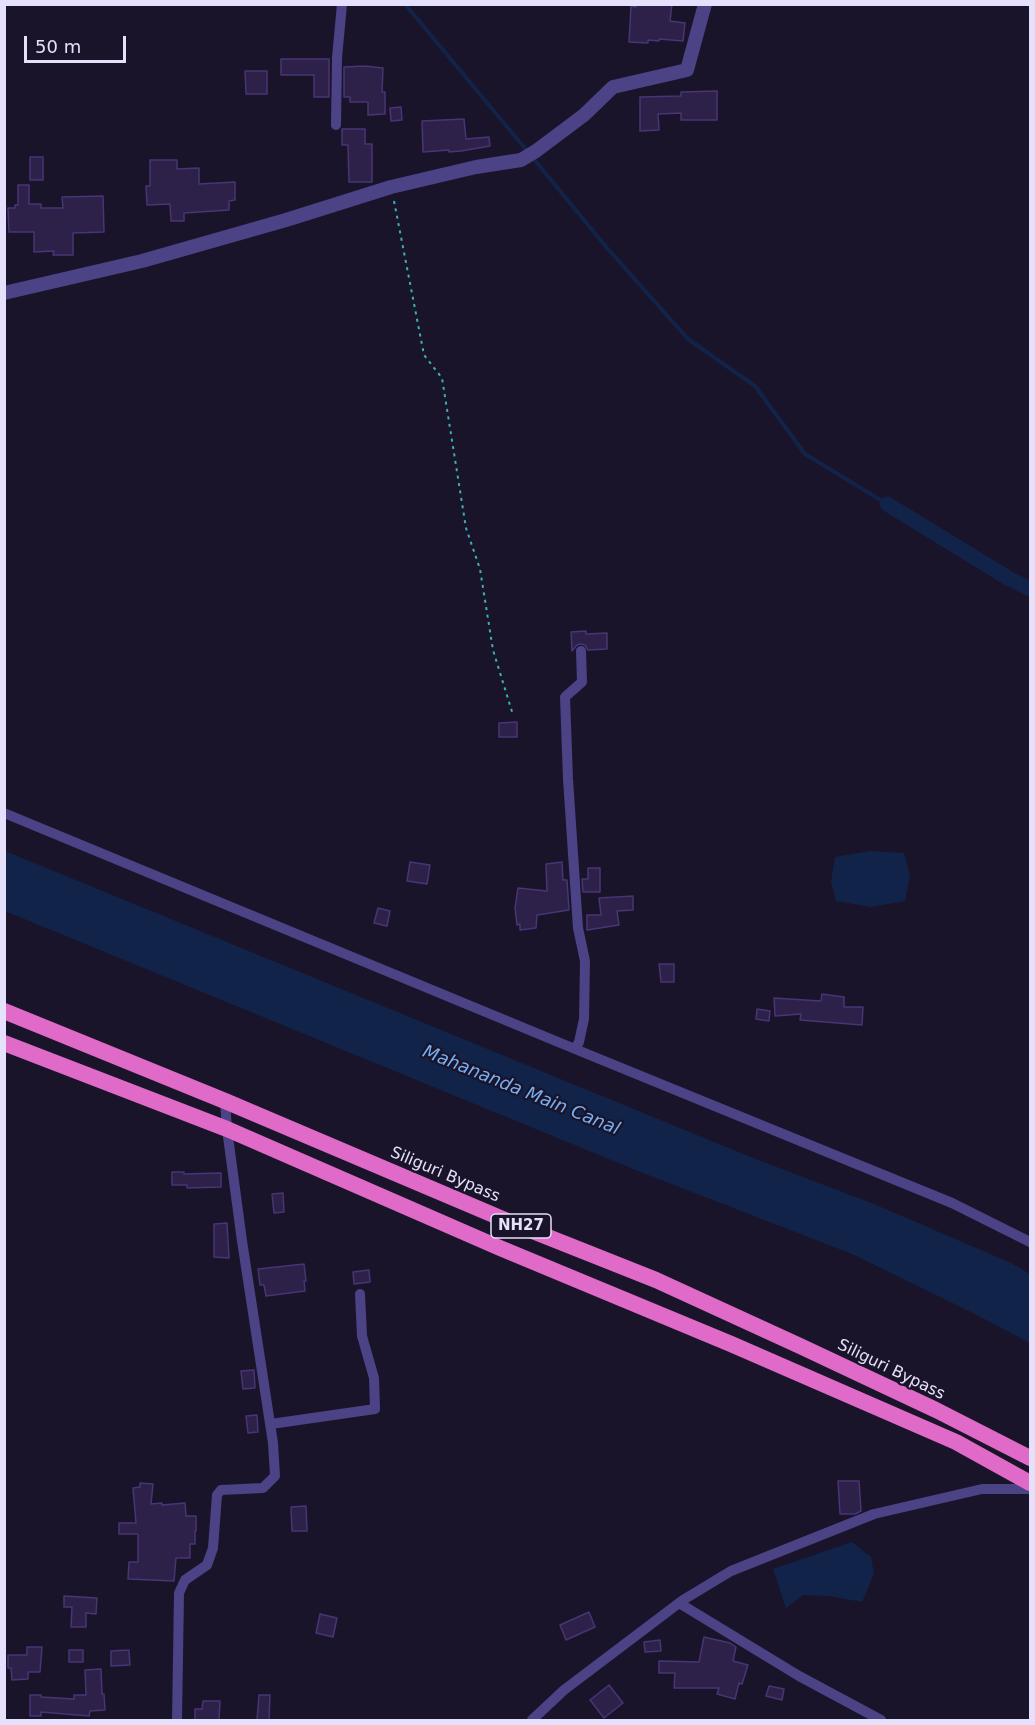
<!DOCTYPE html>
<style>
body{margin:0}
#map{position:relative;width:1035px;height:1725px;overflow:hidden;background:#1a142a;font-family:"DejaVu Sans",sans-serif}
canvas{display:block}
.frame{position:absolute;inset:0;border:6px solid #e5e0fc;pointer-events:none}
.scale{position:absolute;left:24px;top:36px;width:102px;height:27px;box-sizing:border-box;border:3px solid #e5e0fc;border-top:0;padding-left:8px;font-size:18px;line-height:21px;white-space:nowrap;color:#e5e0fc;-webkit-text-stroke:4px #1a142a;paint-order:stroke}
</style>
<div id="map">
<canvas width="1035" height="1725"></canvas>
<div class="frame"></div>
<div class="scale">50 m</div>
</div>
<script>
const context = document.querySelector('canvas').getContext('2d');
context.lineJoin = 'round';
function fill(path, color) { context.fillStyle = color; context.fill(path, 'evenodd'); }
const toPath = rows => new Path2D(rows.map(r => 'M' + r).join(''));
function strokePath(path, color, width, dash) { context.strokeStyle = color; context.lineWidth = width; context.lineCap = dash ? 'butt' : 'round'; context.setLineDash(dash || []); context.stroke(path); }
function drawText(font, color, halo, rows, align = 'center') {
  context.font = font + ' "DejaVu Sans",sans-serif'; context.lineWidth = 4.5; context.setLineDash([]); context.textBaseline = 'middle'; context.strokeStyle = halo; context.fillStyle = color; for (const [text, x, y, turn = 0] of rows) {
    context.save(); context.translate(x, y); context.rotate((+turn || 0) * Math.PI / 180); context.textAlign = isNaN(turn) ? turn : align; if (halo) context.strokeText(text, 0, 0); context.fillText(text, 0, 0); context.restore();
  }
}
fill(toPath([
 [5,851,753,1158,874,1204,1011,1263,1030,1274,1030,1343,971,1312,852,1254,638,1171,5,911],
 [871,851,904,853,910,876,905,901,871,907,836,901,831,882,835,857],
 [852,1542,871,1557,874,1574,862,1602,829,1596,803,1595,786,1608,773,1569]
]), '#12234a');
strokePath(toPath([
 [405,4,528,152],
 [532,157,607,248,688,339,755,386,805,454,887,504]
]), '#12234a', 4);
strokePath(toPath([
 [887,504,1008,578,1030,589]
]), '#12234a', 15);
const building = toPath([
 [636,4,672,4,670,21,685,23,683,41,659,39,659,41,648,40,648,43,629,42,631,6,636,7,636,4],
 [281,59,329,59,329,97,314,97,314,75,281,75,281,59],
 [365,66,383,68,382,92,385,92,385,114,368,115,368,102,350,102,350,97,344,97,344,67,365,66],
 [245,71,267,71,267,94,246,94,245,71],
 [717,91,717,120,681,120,681,113,658,114,659,130,640,131,640,97,681,96,681,92,717,91],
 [401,107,402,120,391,121,390,108,401,107],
 [464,119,466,139,489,137,490,146,461,151,449,152,449,150,423,152,422,121,464,119],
 [342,129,365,129,365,144,372,144,372,182,349,182,348,145,342,145,342,129],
 [30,157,43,157,43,180,30,180,30,157],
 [150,160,177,160,177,169,199,168,199,184,235,182,235,200,229,201,229,210,184,213,184,221,171,221,170,204,147,205,146,186,150,186,150,160],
 [18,185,29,185,29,204,41,204,41,208,63,208,62,197,103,196,104,232,73,233,73,255,53,255,54,251,34,252,34,232,9,232,8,208,15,208,15,205,18,205,18,185],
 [586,631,586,634,607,633,607,649,588,650,585,645,580,644,577,645,572,651,571,632,586,631],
 [517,722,517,737,499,737,499,723,517,722],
 [410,862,430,865,427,884,407,881,410,862],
 [562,862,563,880,567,880,569,910,537,915,536,928,520,930,520,924,517,925,515,908,518,888,547,891,546,864,562,862],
 [588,868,600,868,600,892,583,892,582,879,588,879,588,868],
 [633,896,633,910,617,911,619,925,587,930,587,915,601,915,599,898,633,896],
 [378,908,390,911,387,926,374,923,378,908],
 [659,964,674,964,674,982,661,982,659,964],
 [822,994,844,997,844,1007,863,1007,862,1025,800,1020,801,1014,775,1016,774,998,821,1001,822,994],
 [757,1009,770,1011,769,1021,756,1019,757,1009],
 [172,1172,184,1172,184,1174,221,1173,221,1187,187,1188,187,1185,172,1185,172,1172],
 [283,1193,284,1212,274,1213,272,1194,283,1193],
 [227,1223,229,1258,214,1257,214,1224,227,1223],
 [304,1264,306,1281,304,1281,305,1291,266,1296,264,1285,260,1285,258,1269,304,1264],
 [369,1270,370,1282,354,1284,353,1272,369,1270],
 [254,1370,255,1388,243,1389,241,1371,254,1370],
 [257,1415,258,1432,248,1433,246,1416,257,1415],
 [838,1481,859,1481,861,1511,855,1514,840,1514,838,1481],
 [140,1483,153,1484,151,1504,162,1503,162,1505,185,1503,186,1516,196,1516,196,1531,195,1531,195,1544,190,1544,190,1558,176,1558,174,1581,128,1579,129,1562,138,1562,138,1535,137,1534,119,1534,119,1523,136,1523,133,1488,140,1487,140,1483],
 [306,1506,307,1531,292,1531,291,1507,306,1506],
 [64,1596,97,1598,96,1614,86,1613,86,1627,71,1627,72,1607,64,1607,64,1596],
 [589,1612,595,1627,566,1640,560,1625,589,1612],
 [320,1614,337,1618,333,1637,316,1633,320,1614],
 [704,1637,730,1643,736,1647,733,1661,748,1665,742,1684,739,1683,735,1699,717,1694,719,1688,674,1688,675,1673,659,1673,659,1661,699,1662,704,1637],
 [660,1640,661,1651,645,1652,644,1642,660,1640],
 [27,1647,42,1647,40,1672,28,1672,28,1679,12,1680,11,1668,8,1668,8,1655,27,1655,27,1647],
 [69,1650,83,1650,83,1662,69,1662,69,1650],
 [129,1650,130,1665,111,1666,111,1651,129,1650],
 [101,1669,102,1694,104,1694,105,1710,90,1711,89,1716,41,1712,41,1716,30,1716,30,1695,41,1695,41,1697,74,1699,74,1695,86,1695,85,1670,101,1669],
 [609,1685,623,1703,604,1718,590,1700,609,1685],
 [769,1686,784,1689,782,1700,766,1696,769,1686],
 [259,1695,270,1695,269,1720,257,1720,259,1695],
 [203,1701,220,1701,219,1720,195,1720,195,1709,202,1709,203,1701]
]);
fill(building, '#2d214a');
strokePath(building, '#473574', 1.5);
strokePath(toPath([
 [394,201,424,355,442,378,466,528,480,569,493,650,513,715]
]), '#3cb1b4', 2, [3, 4.5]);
strokePath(toPath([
 [336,125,337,58,342,4],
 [4,813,575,1049,952,1203,1030,1242],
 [575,1049,579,1042,584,1019,585,961,578,928,568,779,565,697,582,682,581,651],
 [271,1424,375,1409,374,1378,362,1336,360,1294],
 [679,1603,799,1676,881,1720],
 [177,1720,179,1593,185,1580,207,1565,213,1548,217,1495,221,1490,263,1488,275,1476,273,1443,242,1241,227,1129,225,1101],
 [532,1720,564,1690,683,1600,731,1571,874,1514,982,1489,1030,1489]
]), '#4b4385', 10);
strokePath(toPath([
 [4,293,142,261,286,220,391,187,476,167,521,160,536,151,584,115,613,87,687,70,705,4]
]), '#4b4385', 14);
strokePath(toPath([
 [4,1011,225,1101,510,1222,656,1280,800,1346,936,1410,1030,1458],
 [4,1043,227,1129,500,1248,731,1344,956,1442,1030,1483]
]), '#e06ac8', 16);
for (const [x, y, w] of [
 [521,1226,60]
]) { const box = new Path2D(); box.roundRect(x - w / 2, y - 12, w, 24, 4.5); context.fillStyle = '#1a142a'; context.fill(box); strokePath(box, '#e5e0fc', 1.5); }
drawText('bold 15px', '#e5e0fc', null, [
 ["NH27",521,1226]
]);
drawText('16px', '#e5e0fc', '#1a142a', [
 ["Siliguri Bypass",445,1175,23],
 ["Siliguri Bypass",891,1370,26]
]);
drawText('italic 18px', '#77aff3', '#1a142a', [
 ["Mahananda Main Canal",521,1091,22]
]);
</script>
